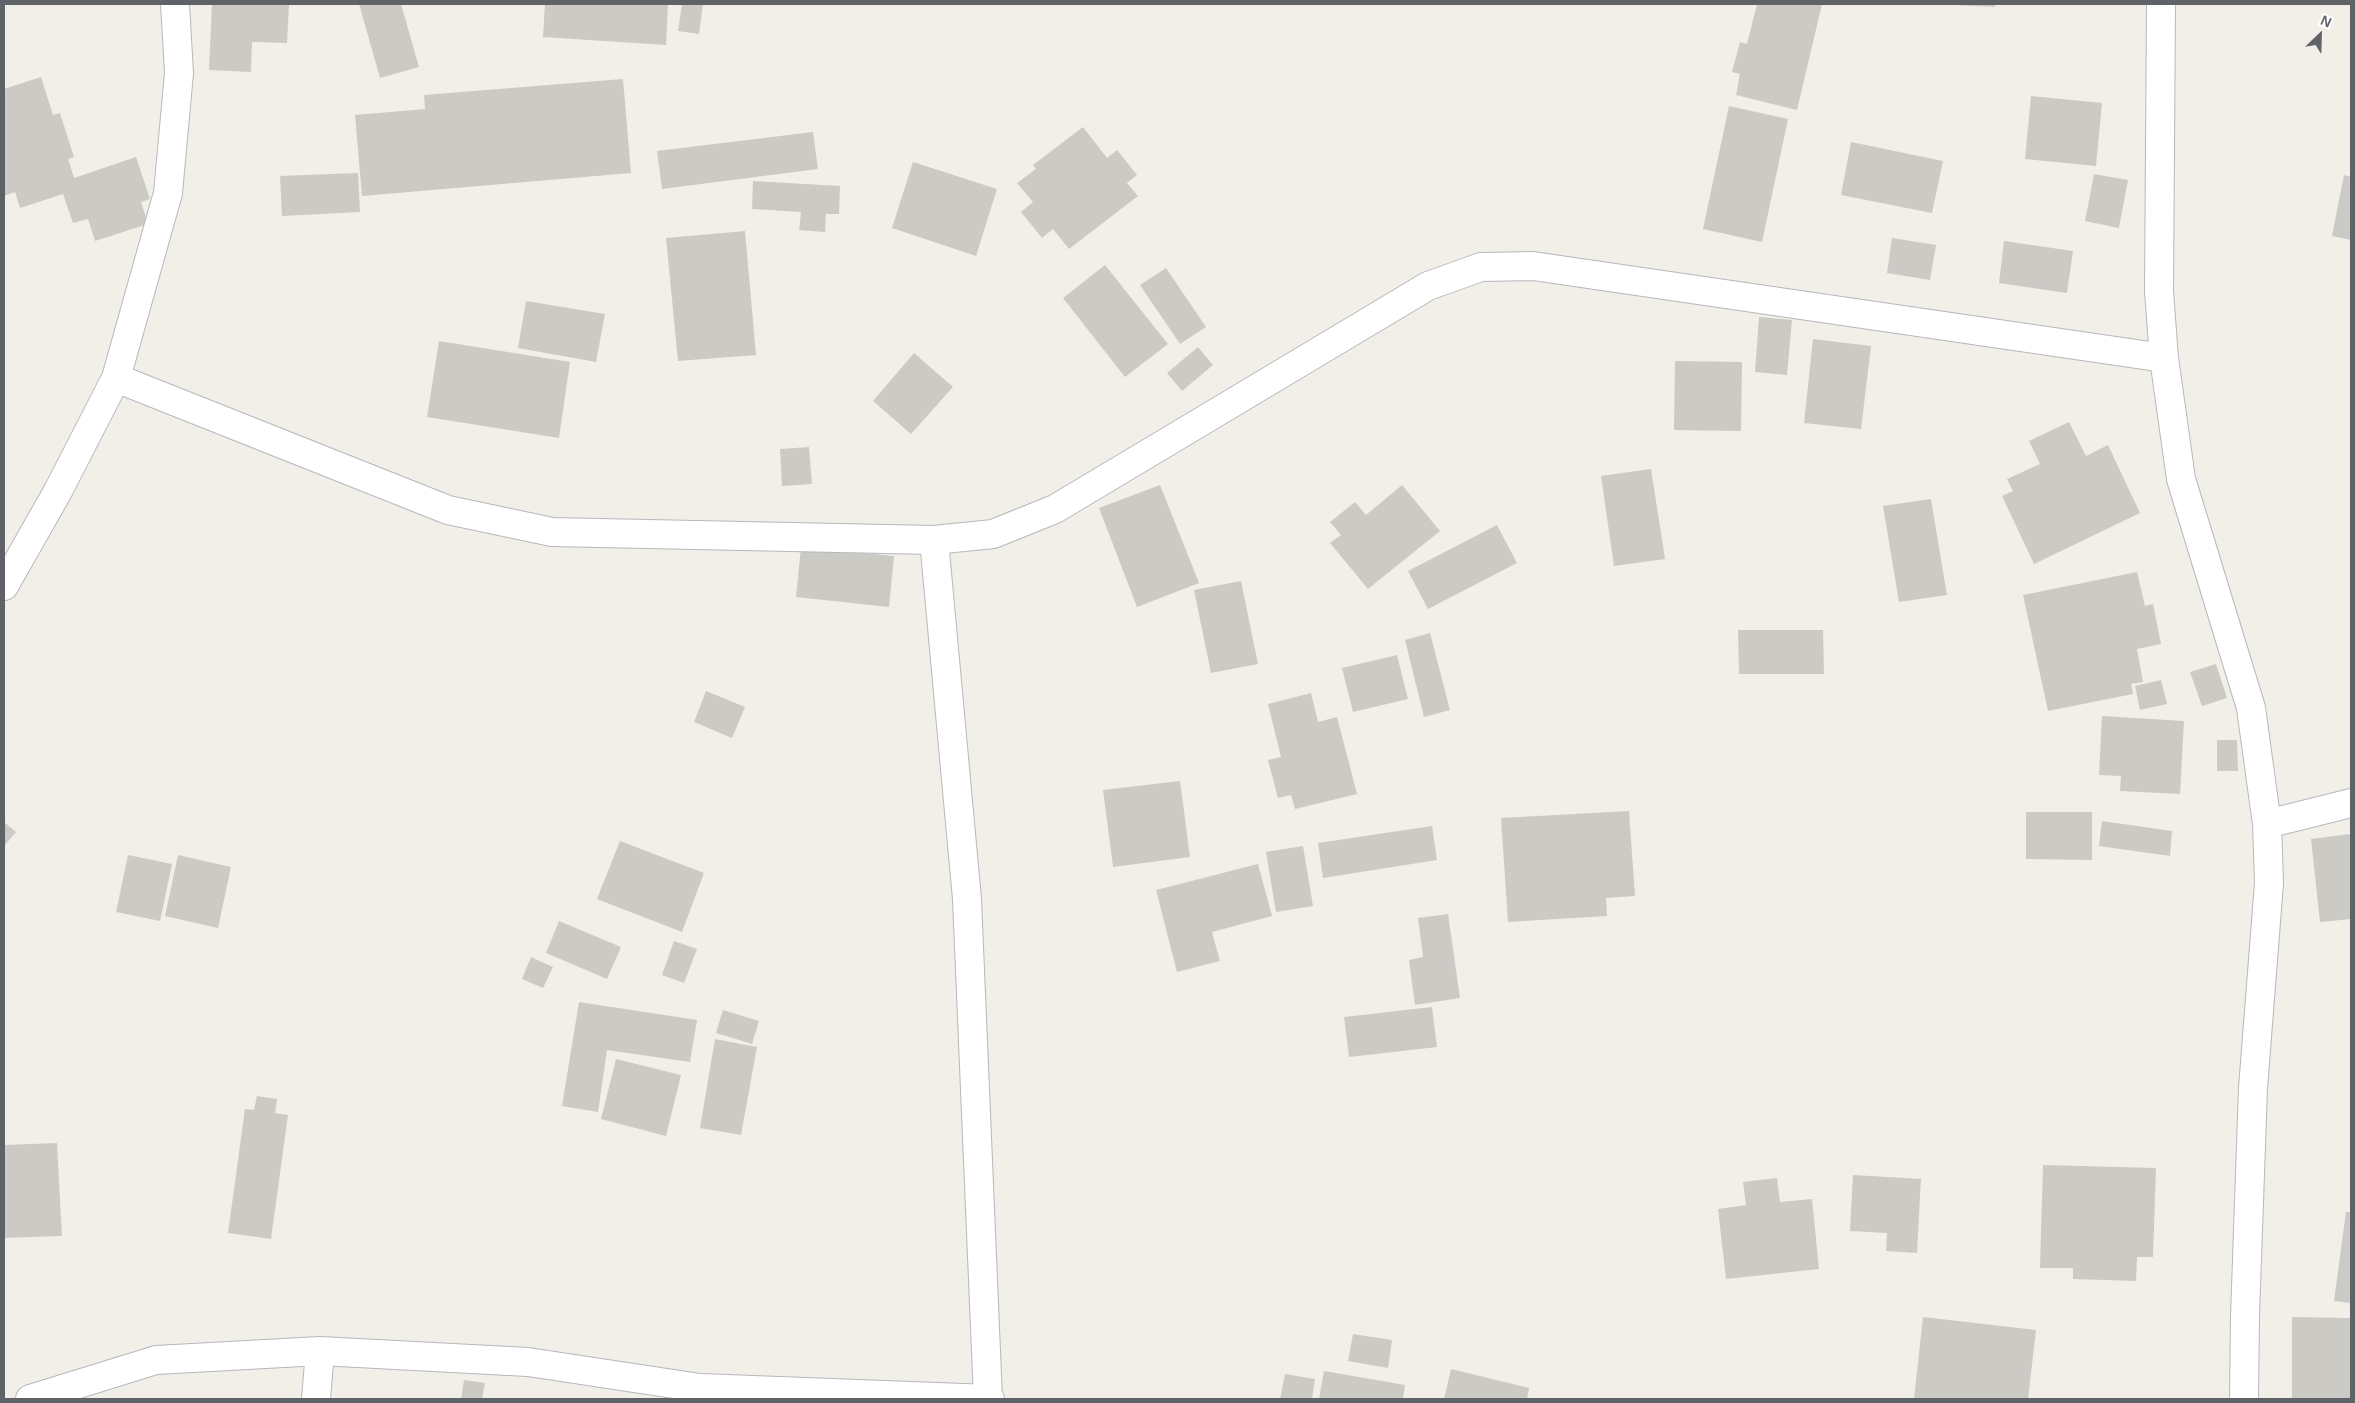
<!DOCTYPE html>
<style>
body{margin:0}
#map{position:relative;width:2355px;height:1403px;overflow:hidden;background:#f1efe8;font-family:Helvetica,sans-serif}
canvas{display:block}
.frame{position:absolute;inset:0;border:5px solid #5f6368;pointer-events:none}
.north{position:absolute;left:2295px;top:10px;width:50px;height:50px;-webkit-text-stroke:4px #fff;paint-order:stroke;rotate:24deg;font-size:14px;font-weight:700;line-height:20px;text-align:center;color:#5f6368}
.north::after{content:'';display:block;margin:auto;width:18px;height:22px;background:#5f6368;clip-path:polygon(50% 0,100% 100%,50% 72%,0 100%)}
</style>
<div id="map">
<canvas width="2355" height="1403"></canvas>
<div class="frame"></div>
<div class="north">N</div>
</div>
<script>
const context = document.querySelector('canvas').getContext('2d');
context.lineJoin = 'round';
function fill(path, color) { context.fillStyle = color; context.fill(path, 'evenodd'); }
const toPath = rows => new Path2D(rows.map(r => 'M' + r).join(''));
function strokePath(path, color, width, dash) { context.strokeStyle = color; context.lineWidth = width; context.lineCap = dash ? 'butt' : 'round'; context.setLineDash(dash || []); context.stroke(path); }
fill(toPath([
 [212,4,289,4,287,43,252,42,251,72,209,70],
 [359,4,401,4,419,67,380,78],
 [545,4,668,4,666,45,543,37],
 [682,4,703,4,699,34,678,31],
 [1757,4,1822,4,1797,110,1736,95,1740,74,1732,72,1740,42,1747,44],
 [1954,4,1995,4,1995,7,1954,5],
 [41,77,53,115,60,113,74,157,68,159,74,178,136,157,150,199,141,202,148,224,95,241,88,219,73,223,63,194,20,208,15,192,4,196,4,89],
 [623,79,631,173,362,196,355,115,425,109,424,95],
 [2031,96,2102,103,2096,166,2025,159],
 [1729,106,1788,119,1762,242,1703,229],
 [1083,127,1107,158,1117,150,1137,175,1127,183,1138,196,1069,249,1053,229,1042,238,1021,212,1033,202,1017,183,1036,169,1033,165],
 [813,132,818,169,662,189,657,151],
 [1851,142,1943,161,1932,213,1841,195],
 [913,162,997,189,976,256,892,228],
 [358,173,360,212,282,216,280,176],
 [2094,174,2128,180,2119,228,2085,221],
 [2344,175,2351,177,2351,240,2332,236],
 [753,181,840,186,839,214,826,214,825,232,799,230,801,212,752,209],
 [745,231,756,355,678,361,666,238],
 [1892,238,1936,245,1930,280,1887,273],
 [2004,241,2073,251,2067,293,1999,283],
 [1105,265,1168,344,1125,377,1063,298],
 [1166,268,1206,327,1180,344,1140,285],
 [526,301,605,314,596,362,518,348],
 [1759,317,1792,320,1787,375,1755,372],
 [1813,339,1871,346,1861,429,1804,423],
 [439,341,570,362,559,438,427,417],
 [1198,347,1213,365,1182,391,1167,373],
 [914,353,953,387,911,434,873,401],
 [1675,361,1742,362,1741,431,1674,430],
 [2069,422,2086,456,2108,445,2140,513,2034,564,2002,496,2013,491,2007,479,2040,464,2029,441],
 [809,447,812,484,782,486,780,449],
 [1651,469,1665,559,1614,566,1601,476],
 [1160,485,1199,583,1137,607,1099,508],
 [1402,485,1440,531,1368,589,1330,543,1341,535,1330,522,1355,502,1366,515],
 [1931,499,1947,595,1899,602,1883,506],
 [1497,525,1517,563,1428,609,1408,571],
 [801,547,894,556,889,607,796,597],
 [2137,572,2145,606,2153,604,2161,644,2137,649,2143,682,2131,684,2133,694,2048,711,2023,595],
 [1241,581,1258,664,1211,673,1194,590],
 [1738,630,1823,630,1824,674,1739,674],
 [1430,633,1450,710,1424,717,1405,640],
 [1397,655,1408,699,1353,712,1342,668],
 [2216,664,2227,698,2202,706,2190,672],
 [2161,680,2167,704,2140,710,2135,686],
 [706,691,745,707,732,738,694,722],
 [1311,693,1318,722,1337,717,1357,794,1295,809,1291,795,1278,798,1268,760,1281,757,1268,704],
 [2102,716,2184,721,2180,794,2120,791,2121,776,2099,775],
 [2217,740,2237,740,2238,771,2217,771],
 [1180,781,1190,857,1113,867,1103,790],
 [1629,811,1635,896,1606,898,1607,916,1508,922,1501,818],
 [2026,812,2092,812,2092,860,2026,859],
 [2102,821,2172,831,2170,856,2099,846],
 [4,822,16,832,4,846],
 [1432,826,1437,860,1323,878,1318,843],
 [2350,834,2351,919,2320,922,2311,839],
 [620,841,704,873,682,932,597,899],
 [1303,846,1313,906,1276,912,1266,852],
 [128,855,172,864,160,921,116,912],
 [178,855,231,867,218,928,165,916],
 [1258,864,1272,916,1212,932,1220,961,1177,972,1156,890],
 [1448,914,1460,998,1415,1005,1409,960,1423,957,1418,918],
 [559,921,621,947,607,979,546,953],
 [674,941,697,949,684,983,662,975],
 [531,957,553,967,543,988,522,979],
 [579,1002,697,1020,690,1062,607,1050,598,1112,562,1106],
 [1432,1007,1437,1047,1349,1057,1344,1017],
 [723,1010,759,1021,752,1044,716,1033],
 [715,1039,757,1047,741,1135,700,1128],
 [616,1059,681,1075,666,1136,601,1119],
 [257,1096,277,1099,275,1113,288,1115,271,1239,228,1233,245,1109,254,1110],
 [57,1143,62,1236,4,1238,4,1145],
 [2043,1165,2156,1168,2153,1257,2137,1257,2136,1281,2073,1279,2073,1268,2040,1268],
 [1853,1175,1921,1179,1917,1253,1886,1251,1887,1233,1850,1231],
 [1777,1178,1780,1202,1812,1199,1819,1269,1726,1279,1718,1209,1746,1205,1743,1182],
 [2346,1212,2351,1212,2351,1303,2334,1301],
 [1923,1317,2036,1330,2028,1399,1914,1399],
 [2292,1317,2351,1318,2351,1399,2292,1399],
 [1353,1334,1392,1340,1388,1368,1348,1361],
 [1451,1369,1529,1388,1527,1399,1444,1399],
 [1324,1371,1405,1385,1403,1399,1319,1399],
 [1285,1374,1315,1379,1312,1399,1280,1399],
 [464,1380,485,1383,482,1399,461,1399]
]), '#cccac5');
const minor = toPath([
 [2161,4,2159,291,2164,358,2181,479,2251,708,2267,824,2269,883,2253,1088,2245,1316,2244,1399],
 [116,378,448,510,552,532,934,540,993,534,1055,509,1428,286,1481,267,1533,266,2164,358],
 [934,540,967,899,988,1399],
 [4,586,58,491,116,378,168,193,179,73,175,4],
 [2267,824,2351,803],
 [30,1399,156,1360,320,1351,528,1362,700,1388,990,1399],
 [316,1399,320,1351]
]);
strokePath(minor, '#b5b8bc', 30);
strokePath(minor, '#fff', 28);
</script>
